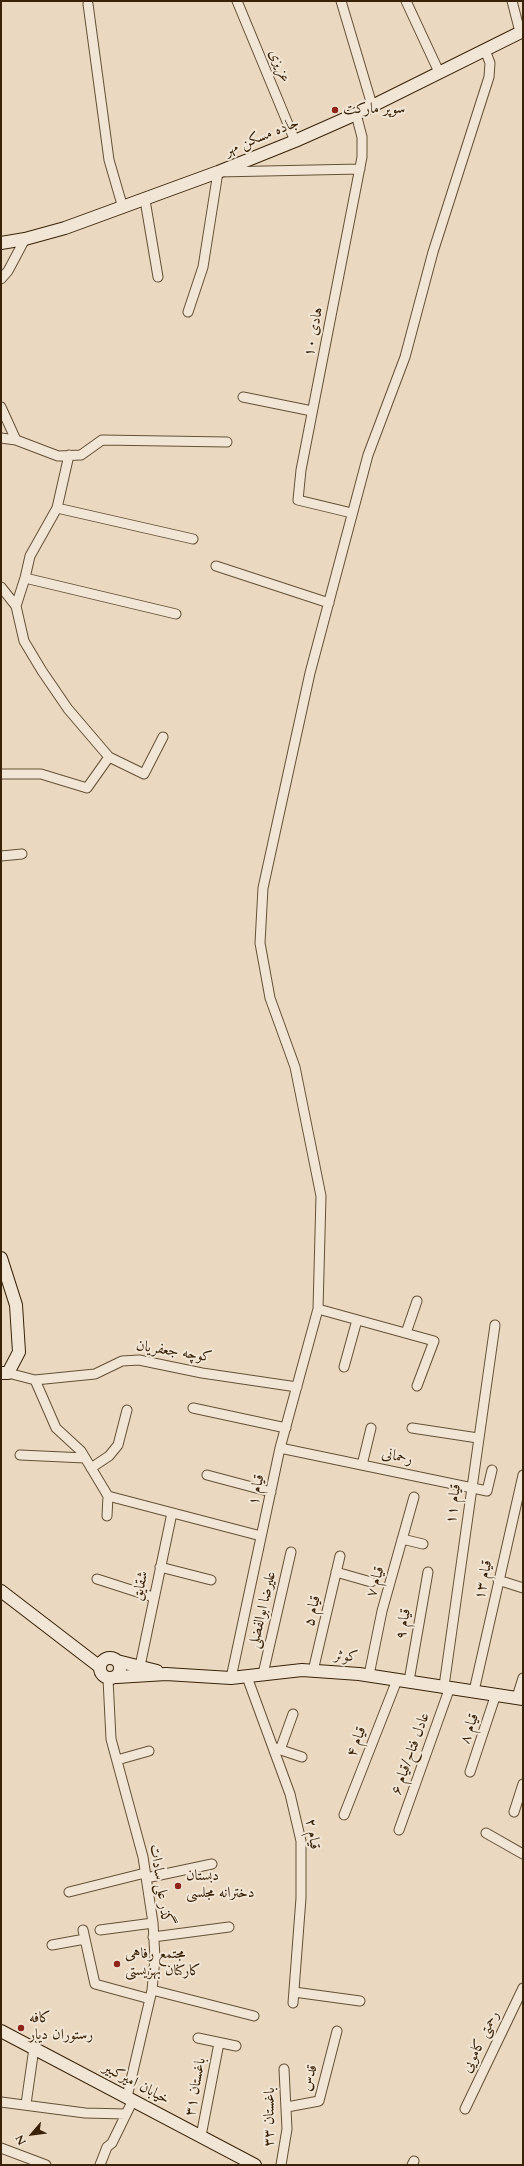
<!DOCTYPE html>
<meta charset="utf-8">
<style>
body{margin:0}
#map{position:relative;width:524px;height:2166px;overflow:hidden;background:#ead9c0;font-family:Cardo,serif}
canvas{display:block}
.frame{position:absolute;inset:0;border:2px solid #392207;pointer-events:none}
.north{position:absolute;left:12px;top:2114px;width:40px;height:40px;-webkit-text-stroke:3px #f1e6d6;paint-order:stroke;rotate:242deg;font-size:11px;font-weight:700;line-height:16px;text-align:center;color:#392207}
.north::after{content:'';display:block;margin:auto;width:14px;height:18px;background:#392207;clip-path:polygon(50% 0,100% 100%,50% 72%,0 100%)}
</style>
<div id="map">
<canvas width="524" height="2166"></canvas>
<div class="frame"></div>
<div class="north">N</div>
</div>
<script>
const context = document.querySelector('canvas').getContext('2d');
context.lineJoin = 'round';
const toPath = rows => new Path2D(rows.map(r => 'M' + r).join(''));
function strokePath(path, color, width, dash) { context.strokeStyle = color; context.lineWidth = width; context.lineCap = dash ? 'butt' : 'round'; context.setLineDash(dash || []); context.stroke(path); }
function drawText(font, color, halo, rows, align = 'center') {
  context.font = font + ' Cardo,Amiri,serif'; context.lineWidth = 4; context.setLineDash([]); context.textBaseline = 'middle'; context.strokeStyle = halo; context.fillStyle = color; for (const [text, x, y, turn = 0] of rows) {
    context.save(); context.translate(x, y); context.rotate((+turn || 0) * Math.PI / 180); context.textAlign = isNaN(turn) ? turn : align; if (halo) context.strokeText(text, 0, 0); context.fillText(text, 0, 0); context.restore();
  }
}
const street = toPath([
 [237,1,295,141],
 [341,1,372,105],
 [406,1,439,72],
 [512,1,520,32],
 [88,4,109,160,123,208],
 [145,200,158,277],
 [1,279,8,271,25,239],
 [188,312,203,267,218,172,360,169],
 [243,397,312,411],
 [1,407,16,440],
 [1,438,16,440,58,456,81,455,102,440,227,442],
 [57,508,193,539],
 [352,513,298,500,301,470,362,157,362,137,356,114],
 [216,566,329,603],
 [25,578,176,614],
 [1,587,16,606,24,641,42,671,68,709,109,757,87,788,41,774,1,774],
 [16,606,25,578,30,556,57,508,69,455],
 [109,757,144,774,163,737],
 [1,856,22,854],
 [318,1309,434,1341,417,1386],
 [406,1333,417,1301],
 [344,1367,357,1320],
 [8,1373,35,1380,95,1374,122,1361,139,1360,202,1373,297,1387],
 [35,1380,56,1428,81,1451,108,1496,261,1536],
 [193,1408,286,1428],
 [412,1428,478,1438],
 [280,1448,487,1491,492,1470],
 [20,1455,85,1458],
 [362,1465,371,1428],
 [91,1468,109,1456,118,1445,127,1410],
 [207,1475,271,1492],
 [107,1516,108,1496],
 [402,1539,423,1544],
 [160,1567,211,1580],
 [336,1572,371,1582],
 [97,1579,153,1597],
 [498,1580,523,1588],
 [140,1666,172,1513],
 [313,1671,340,1556],
 [263,1674,291,1552],
 [369,1675,382,1611,414,1497],
 [247,1677,290,1794,301,1841,301,1898,293,2003],
 [231,1678,280,1448,318,1309,321,1196,295,1067,270,998,260,943,263,888,310,673,368,455,405,357,433,252,489,77,490,63,485,50],
 [108,1679,111,1739,143,1857,153,1923,155,1958,152,1990,127,2097],
 [409,1681,428,1572],
 [444,1686,495,1325],
 [474,1691,523,1475],
 [517,1697,523,1678],
 [275,1748,302,1757],
 [280,1750,293,1714],
 [117,1760,149,1751],
 [470,1772,496,1694],
 [514,1812,523,1784],
 [344,1815,397,1680],
 [399,1830,450,1687],
 [486,1833,523,1854],
 [146,1878,212,1864],
 [69,1892,145,1873],
 [83,1930,95,1984,150,1999],
 [100,1930,153,1923],
 [153,1937,229,1927],
 [52,1945,85,1939],
 [152,1990,254,2016],
 [294,1992,360,2001],
 [198,2038,236,2046],
 [1,2102,85,2113,126,2114],
 [26,2104,34,2048],
 [287,2107,319,2101,337,2031],
 [465,2109,523,1988],
 [201,2136,219,2043],
 [1,2148,46,2165],
 [100,2165,107,2147,112,2143,133,2100],
 [281,2165,287,2129,284,2069],
 [412,2165,414,2161]
]);
const secondary = toPath([
 [1,243,25,239,65,228,218,172,295,141,356,114,523,31],
 [1,1258,16,1305,19,1352,8,1373,1,1373],
 [1,1591,100,1667],
 '100 1668a10 10 0 1 1 20 0a10 10 0 1 1-20 0Z',
 [117,1661,157,1671],
 [117,1677,166,1674,231,1678,302,1670,359,1674,523,1699],
 [1,2031,255,2165]
]);
strokePath(street, '#655035', 11);
strokePath(secondary, '#392207', 14);
strokePath(street, '#f1e6d6', 9);
strokePath(secondary, '#f1e6d6', 12);
for (const [x, y, r, color] of [
 [335,110,4,"#8f2418"],
 [178,1886,4,"#8f2418"],
 [117,1964,4,"#8f2418"],
 [21,2028,4,"#8f2418"]
]) { const dot = new Path2D(); dot.arc(x, y, r, 0, 2 * Math.PI); context.fillStyle = color; context.fill(dot); strokePath(dot, '#f1e6d6', 1.5); }
drawText('15px', '#392207', '#f1e6d6', [
 ["عزیزی",279,66,67],
 ["جاده مسکن مهر",262,137,-22],
 ["هادی ۱۰",314,332,-79],
 ["کوچه جعفریان",174,1352,9],
 ["رحمانی",397,1457,12],
 ["قیام ۱",257,1490,-78],
 ["قیام ۱۱",454,1504,-82],
 ["قیام ۱۳",484,1580,-78],
 ["قیام ۷",376,1582,-73],
 ["شقایق",141,1586,-78],
 ["علیرضا ابوالفضلی",263,1610,-77],
 ["قیام ۵",313,1611,-77],
 ["قیام ۹",404,1624,-80],
 ["کوثر",346,1657,4],
 ["قیام ۸",470,1729,-71],
 ["قیام ۴",357,1742,-69],
 ["عادل فتاح/قیام ۶",411,1754,-70],
 ["قیام ۲",312,1834,81],
 ["گذر علی سادات",160,1885,81],
 ["رحمتی کامویی",481,2042,-64],
 ["قدس",310,2078,-74],
 ["خیابان امیرکبیر",136,2084,28],
 ["باغستان ۳۱",196,2087,-79],
 ["باغستان ۳۳",270,2117,-89]
]);
drawText('15px', '#392207', '#f1e6d6', [
 ["سوپر مارکت",343,110],
 ["دبستان",186,1877],
 ["دخترانه مجلسی",186,1894],
 ["مجتمع رفاهی",125,1955],
 ["کارکنان بهزیستی",125,1972],
 ["کافه",29,2019],
 ["رستوران دیار",29,2036]
], 'left');
</script>
